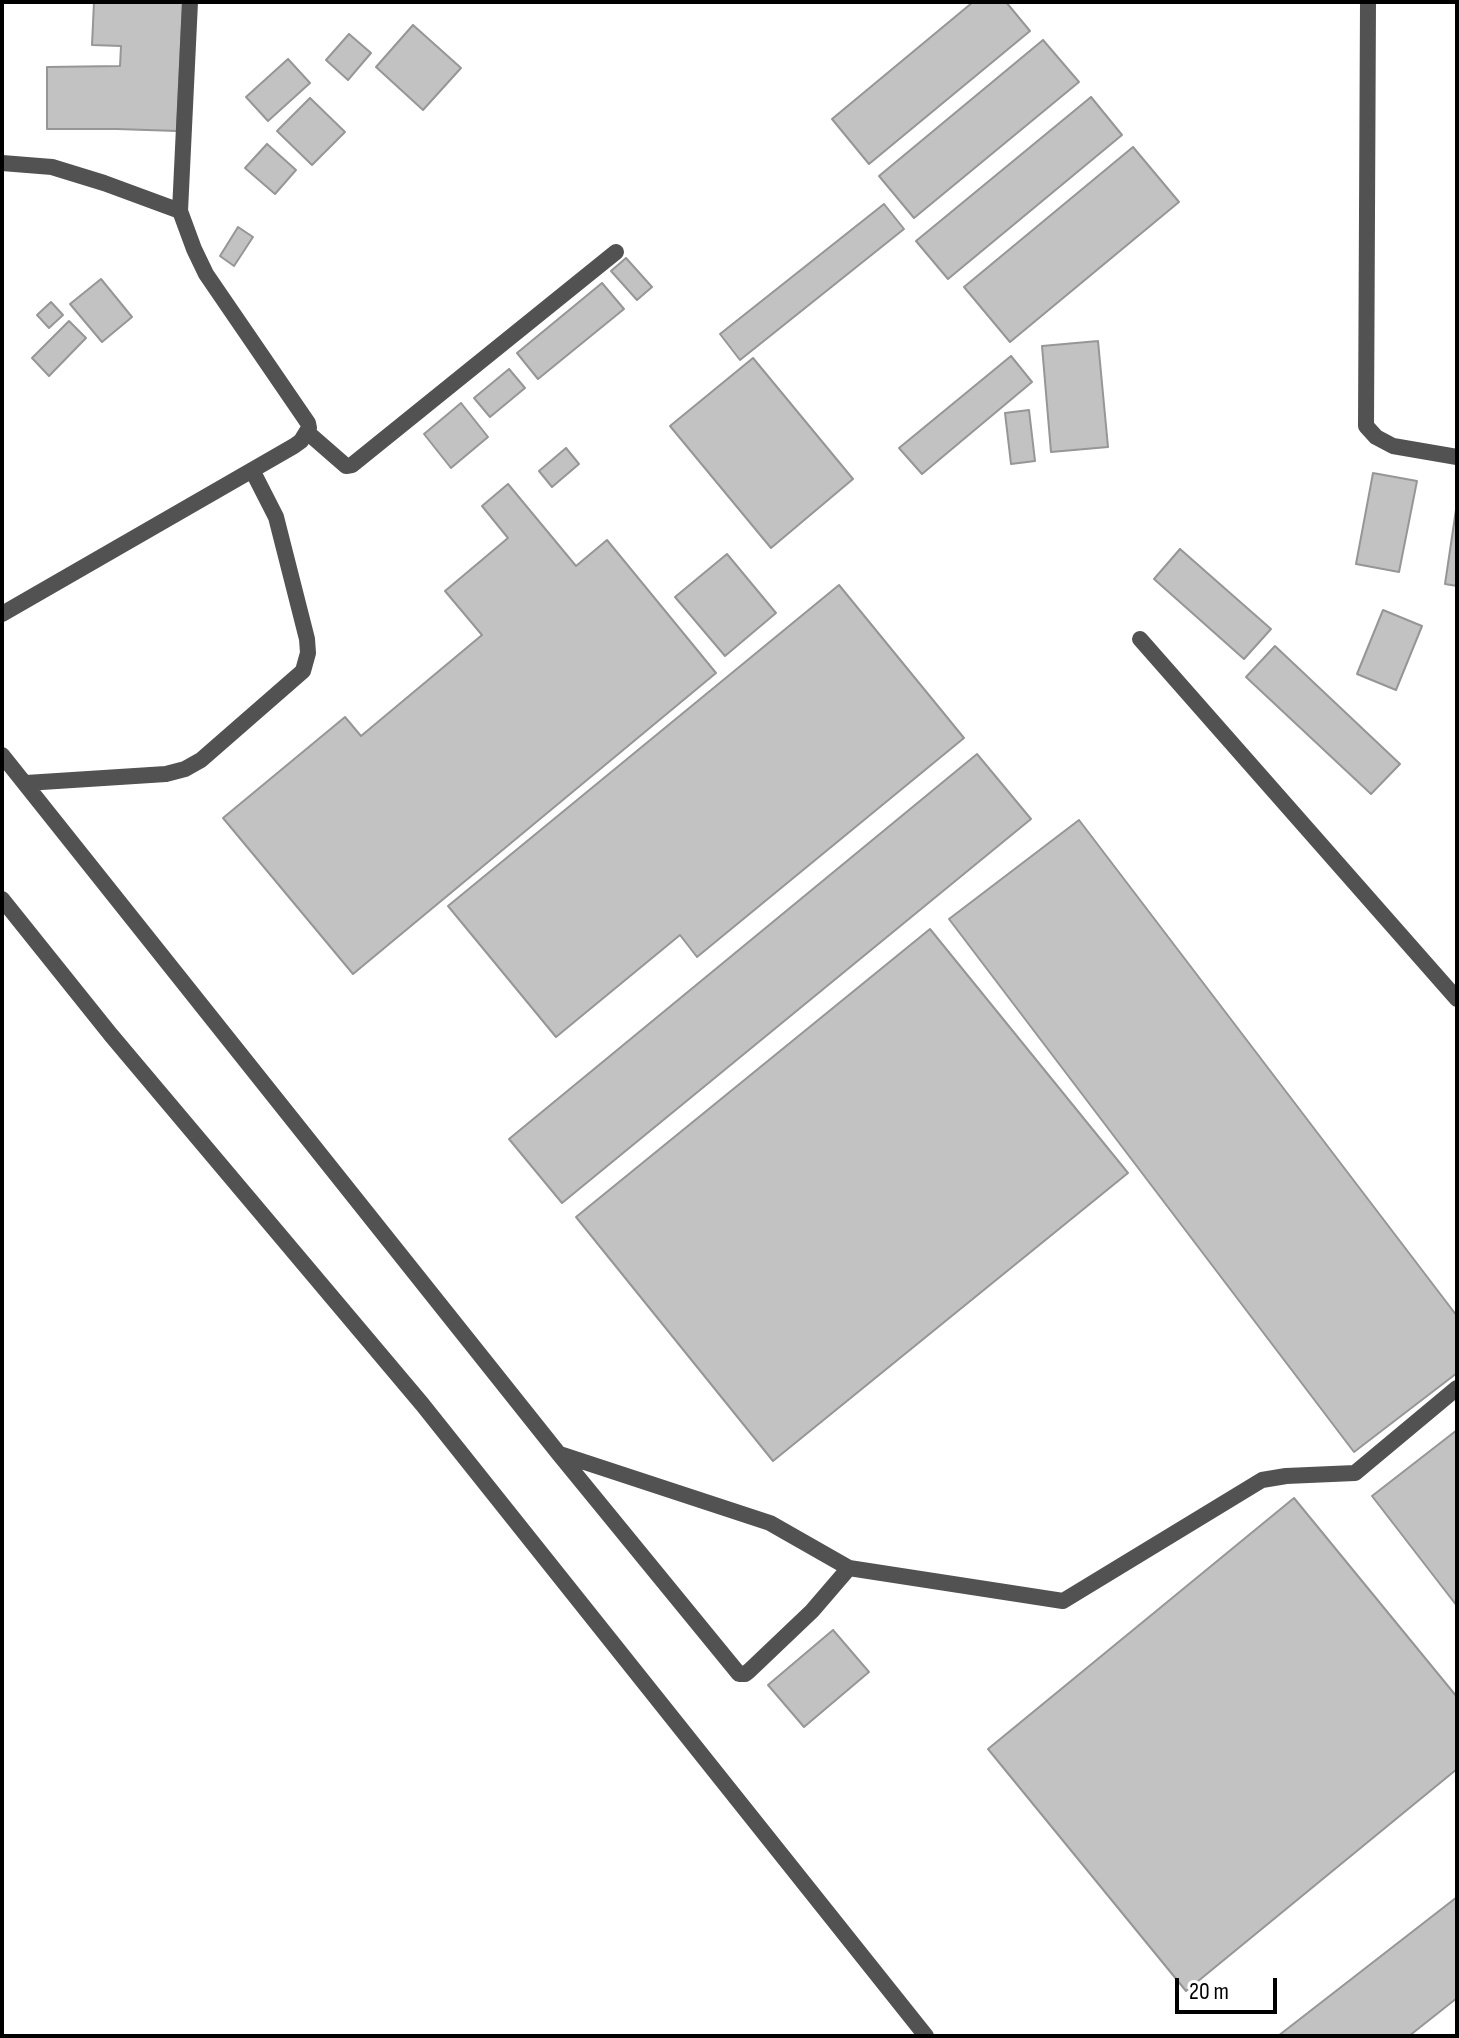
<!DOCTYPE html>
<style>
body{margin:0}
#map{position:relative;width:1459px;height:2038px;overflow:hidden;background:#fff;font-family:"Sofia Sans Condensed",sans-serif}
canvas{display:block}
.frame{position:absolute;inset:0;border:4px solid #000;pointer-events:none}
.scale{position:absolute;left:1175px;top:1978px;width:102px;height:36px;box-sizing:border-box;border:4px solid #000;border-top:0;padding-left:10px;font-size:24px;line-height:28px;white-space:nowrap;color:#000;-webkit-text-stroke:6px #fff;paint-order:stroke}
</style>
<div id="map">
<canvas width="1459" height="2038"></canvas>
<div class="frame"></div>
<div class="scale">20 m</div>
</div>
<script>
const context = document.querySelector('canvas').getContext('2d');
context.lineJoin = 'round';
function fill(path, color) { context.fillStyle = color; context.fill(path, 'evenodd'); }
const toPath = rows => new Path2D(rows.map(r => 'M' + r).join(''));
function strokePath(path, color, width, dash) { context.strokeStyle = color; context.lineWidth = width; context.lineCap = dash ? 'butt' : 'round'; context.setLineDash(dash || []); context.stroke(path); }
const building = toPath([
 [94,2,183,2,177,131,117,129,47,129,47,67,120,66,121,46,92,45,94,2],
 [973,2,1006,2,1030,31,869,164,832,119,973,2],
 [413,25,461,68,423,110,376,67,413,25],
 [349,34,371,53,348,80,326,60,349,34],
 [1043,40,1079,82,914,218,879,176,1043,40],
 [288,59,310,83,268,121,246,97,288,59],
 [1091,97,1122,135,948,279,916,241,1091,97],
 [310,98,345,132,312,165,277,131,310,98],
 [267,144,296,170,275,194,245,168,267,144],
 [1133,147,1179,202,1010,342,964,287,1133,147],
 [884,204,904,229,740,360,720,334,884,204],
 [238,227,253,237,234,266,220,256,238,227],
 [626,258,652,287,637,300,611,271,626,258],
 [101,279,132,317,102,342,70,304,101,279],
 [602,283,624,309,538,379,517,353,602,283],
 [51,302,63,315,49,328,37,315,51,302],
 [69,321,86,338,49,376,32,358,69,321],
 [1098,341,1108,447,1051,452,1042,346,1098,341],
 [1011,356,1032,382,922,474,899,448,1011,356],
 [753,358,853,479,771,548,670,426,753,358],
 [509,369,525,388,490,417,474,398,509,369],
 [461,403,488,437,451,468,424,434,461,403],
 [1029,410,1035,461,1011,464,1005,413,1029,410],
 [566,448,579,464,552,487,539,471,566,448],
 [1373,473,1417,481,1399,572,1356,564,1373,473],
 [508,484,576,566,607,540,716,673,353,974,223,818,345,717,361,736,482,635,445,591,508,538,482,506,508,484],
 [1457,503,1457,586,1445,584,1457,503],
 [1180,549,1271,629,1244,659,1154,579,1180,549],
 [727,554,776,613,725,656,675,597,727,554],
 [839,585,964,738,697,957,680,935,556,1037,448,906,839,585],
 [1383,610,1422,626,1396,690,1357,674,1383,610],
 [1275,646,1400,764,1371,794,1246,677,1275,646],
 [977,754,1031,819,562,1203,509,1139,977,754],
 [1079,820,1457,1316,1457,1373,1354,1452,949,919,1079,820],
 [930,929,1128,1173,773,1461,576,1217,930,929],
 [1457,1430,1457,1606,1372,1496,1457,1430],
 [1294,1498,1457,1697,1457,1769,1186,1991,988,1749,1294,1498],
 [833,1630,869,1672,804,1727,768,1685,833,1630],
 [1457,1897,1457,1998,1409,2036,1278,2036,1457,1897]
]);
fill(building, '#c2c2c2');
strokePath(building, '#969696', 2);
strokePath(toPath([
 [1368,2,1366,426,1376,437,1393,446,1457,457],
 [2,163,52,167,104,183,180,211],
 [307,432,346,466,352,465,616,252],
 [2,614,294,446,301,441,309,428,308,423,206,274,194,249,180,211,190,2],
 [1140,639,1457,999],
 [2,755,559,1454,739,1674,745,1674,749,1671,812,1611,849,1568,1063,1601,1262,1480,1286,1476,1355,1473,1457,1388],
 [26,783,166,774,185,769,201,760,303,671,308,653,307,639,276,517,252,470],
 [560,1454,770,1523,849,1568]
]), '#525252', 16);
strokePath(toPath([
 [2,899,111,1035,422,1404,926,2036]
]), '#525252', 16);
</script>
